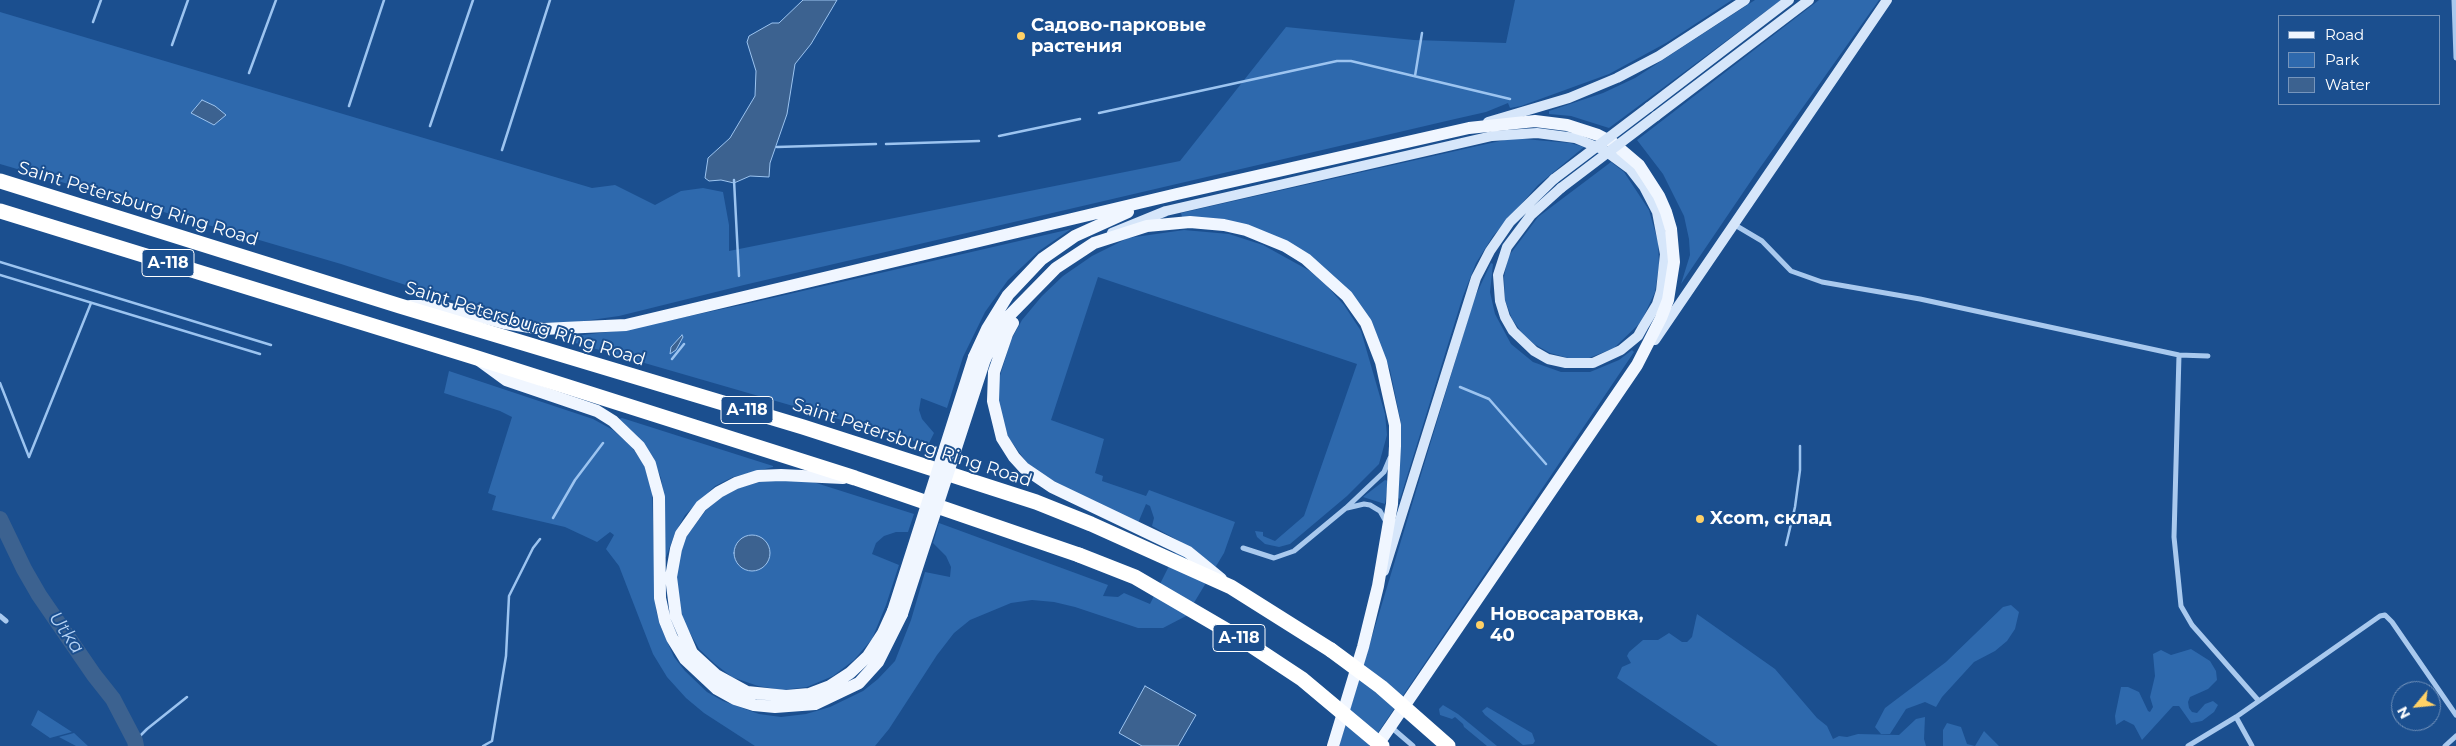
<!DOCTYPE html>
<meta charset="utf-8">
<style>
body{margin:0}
#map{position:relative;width:2456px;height:746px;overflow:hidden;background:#1b4f8f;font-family:Montserrat,sans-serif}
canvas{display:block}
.legend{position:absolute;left:2278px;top:15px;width:162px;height:90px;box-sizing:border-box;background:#1b4f8f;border:1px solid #7695bc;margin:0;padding:6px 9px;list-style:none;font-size:15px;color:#fff}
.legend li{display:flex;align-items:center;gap:10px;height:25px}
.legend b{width:25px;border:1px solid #7695bc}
.north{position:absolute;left:2391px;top:681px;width:50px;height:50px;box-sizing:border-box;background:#1b4f8f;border:1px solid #7695bc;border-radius:50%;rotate:242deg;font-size:14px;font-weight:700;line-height:20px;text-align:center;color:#fff}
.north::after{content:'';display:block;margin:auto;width:18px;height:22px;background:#ffd166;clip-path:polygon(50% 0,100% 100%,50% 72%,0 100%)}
</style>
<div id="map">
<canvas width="2456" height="746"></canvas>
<ul class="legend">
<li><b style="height:6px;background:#f0f6ff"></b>Road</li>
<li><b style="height:14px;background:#2e69ad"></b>Park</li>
<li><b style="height:14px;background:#3c6290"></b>Water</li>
</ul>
<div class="north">N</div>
</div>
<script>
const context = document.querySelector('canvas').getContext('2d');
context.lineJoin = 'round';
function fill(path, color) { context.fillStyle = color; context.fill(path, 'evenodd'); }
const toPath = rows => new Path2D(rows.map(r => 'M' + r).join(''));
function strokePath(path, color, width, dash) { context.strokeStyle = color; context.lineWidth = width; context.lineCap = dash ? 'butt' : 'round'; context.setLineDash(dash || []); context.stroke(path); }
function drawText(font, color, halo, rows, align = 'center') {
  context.font = font + ' Montserrat,sans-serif'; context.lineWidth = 4; context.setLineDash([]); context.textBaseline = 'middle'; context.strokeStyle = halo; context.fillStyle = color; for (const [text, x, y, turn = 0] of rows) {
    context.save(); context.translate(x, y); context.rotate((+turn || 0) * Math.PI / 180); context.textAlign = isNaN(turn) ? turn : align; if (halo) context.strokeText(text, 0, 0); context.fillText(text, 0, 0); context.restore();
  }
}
fill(toPath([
 [1515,0,1732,0,1666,43,1609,74,1521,106,1510,108,1508,103,1486,112,1455,119,744,285,619,316,570,323,531,322,504,317,341,264,0,164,0,12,592,188,615,185,655,205,681,191,703,188,723,192,729,225,729,251,1180,161,1286,27,1414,40,1506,43],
 [1755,0,1781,0,1609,128,1571,116,1549,114,1549,111,1603,93,1635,78],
 [1819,0,1879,0,1757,172,1681,284,1690,255,1689,239,1684,216,1663,174,1637,140],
 [1513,138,1570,143,1584,147,1538,185,1493,236,1476,263,1463,296,1400,499,1398,498,1401,423,1390,370,1370,322,1309,254,1227,220,1182,217,1181,213],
 [1611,162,1624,172,1649,210,1658,242,1659,265,1655,292,1641,322,1614,348,1589,358,1568,358,1550,353,1534,344,1522,333,1512,319,1505,300,1504,277,1508,257,1538,217],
 [1071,229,1039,251,1008,280,985,312,963,357,947,408,921,398,919,410,922,419,934,433,928,445,558,338,624,330,746,304],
 [1184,230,1229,234,1263,245,1310,271,1326,285,1344,305,1361,331,1385,414,1387,435,1379,464,1347,496,1290,544,1279,547,1265,544,1257,537,1255,531,1263,532,1263,536,1275,541,1304,516,1357,364,1098,277,1051,420,1104,439,1095,473,1103,476,1102,481,1146,496,1149,490,1235,522,1224,553,1186,616,1163,628,1138,628,1075,607,1054,602,1032,600,1011,603,970,620,954,633,937,655,889,729,875,746,755,746,704,713,686,698,667,677,653,654,619,566,606,549,614,535,610,532,597,542,565,527,492,510,496,496,488,493,512,417,500,411,444,393,449,371,593,419,613,430,631,446,644,464,652,491,656,610,660,625,674,657,685,671,707,692,723,701,759,714,781,717,806,714,830,707,863,691,878,679,895,661,911,620,925,572,950,577,951,567,946,556,933,543,939,523,1108,585,1103,596,1118,597,1124,593,1150,604,1181,542,1152,526,1154,518,1150,506,1146,504,1138,523,1045,478,1027,463,1005,433,999,405,999,379,1011,340,1022,320,1042,296,1063,276,1092,256,1128,238],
 [1491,263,1493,264,1490,292,1495,314,1511,344,1533,362,1561,372,1590,372,1619,360,1632,350,1634,352,1369,746,1339,746,1474,299],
 [622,418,773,466,773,467,733,477,715,486,685,515,675,533,666,557,664,557,664,497,661,478,654,461,619,419],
 [781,480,813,482,914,514,908,532,896,532,884,536,876,543,872,554,899,565,886,605,872,639,854,660,833,676,807,687,782,690,758,686,732,677,715,664,699,649,685,624,676,596,677,566,681,551,686,537,706,510,722,497,739,488,760,482],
 [1385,480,1388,481,1385,504,1363,497],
 [2011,605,2019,612,2015,629,2007,641,1995,651,1974,662,1942,697,1936,707,1925,702,1906,709,1890,734,1881,734,1875,727,1885,708,1946,662,2003,607],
 [1697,614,1775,669,1817,718,1827,726,1833,739,1839,736,1847,737,1858,734,1899,735,1916,719,1925,717,1924,739,1926,746,1718,746,1617,678,1622,667,1631,663,1627,656,1629,652,1643,640,1658,640,1669,633,1682,642,1687,642,1692,637],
 [2191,649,2210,661,2216,671,2217,680,2208,689,2190,697,2188,702,2189,708,2192,712,2197,713,2205,704,2213,701,2218,705,2214,712,2202,721,2191,723,2179,706,2173,706,2142,740,2134,725,2124,720,2116,725,2115,716,2121,687,2128,687,2139,692,2148,711,2150,712,2153,707,2150,697,2155,676,2153,654,2161,650,2171,655],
 [1443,705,1458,714,1497,746,1487,746,1464,727,1463,724,1455,717,1452,719,1440,715,1439,709],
 [1487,707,1532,733,1535,741,1533,744,1523,745,1485,715,1482,711],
 [38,710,72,732,50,738,31,725],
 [1947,723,1961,727,1967,744,1975,746,1984,731,1999,746,1943,746,1943,730],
 [74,733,88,746,76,746,59,737]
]), '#2e69ad');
const water = toPath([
 [803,0,837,0,811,44,795,64,787,114,770,163,769,177,750,176,734,183,721,180,709,181,705,178,708,158,730,138,755,96,756,71,747,42,749,36,772,23,779,23,803,0],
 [202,100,215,106,226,115,214,125,191,113,202,100],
 [682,335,683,337,676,350,670,354,671,347,682,335],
 '734 553a18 18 0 1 1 36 0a18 18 0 1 1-36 0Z',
 [1145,686,1196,715,1178,746,1142,746,1119,733,1145,686]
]);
fill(water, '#3c6290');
strokePath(water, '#9cc4f0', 1);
strokePath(toPath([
 [93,22,101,0],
 [172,45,188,0],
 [249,73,276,0],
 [1415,76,1422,33],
 [349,106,384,0],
 [1099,113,1337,61,1351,61,1510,99],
 [430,126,473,0],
 [999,136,1080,119],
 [886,144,979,141],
 [777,147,876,144],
 [502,150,550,0],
 [734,180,739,276],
 [0,262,271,345],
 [0,275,260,354],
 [672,359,684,344],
 [0,383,29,457,91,303],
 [1460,387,1489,399,1546,464],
 [553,518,575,480,603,443],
 [1786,545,1795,507,1800,470,1800,446],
 [135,741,147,729,187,697],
 [483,746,492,741,506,656,509,596,533,548,540,539]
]), '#9cc4f0', 2.5);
strokePath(toPath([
 [0,519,24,569,39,595,94,675,113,699,135,741,136,746]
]), '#3c6290', 16);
strokePath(toPath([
 [2454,0,2456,58],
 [1735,225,1762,241,1791,271,1822,282,1920,299,2179,355,2208,356],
 [2179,355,2174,537,2181,606,2192,625,2258,700],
 [1347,508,1364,504,1370,505,1380,511,1385,520],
 [1243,548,1274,558,1294,551,1346,508,1384,472,1390,458],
 [0,616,6,621],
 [2236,717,2252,746],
 [1391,727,1413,746],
 [2188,746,2236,717,2380,616,2385,615,2392,622,2456,715],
 [2445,746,2456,736]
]), '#a9c9ee', 5);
strokePath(toPath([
 [1649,107,1789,0],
 [1656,116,1809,0],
 [1488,122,1569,98,1617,78,1659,56,1745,0],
 [1112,233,1166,211,1492,136,1537,133,1575,138,1604,150,1630,169,1644,187,1657,212,1665,254,1661,291,1657,304,1643,327,1638,336,1621,350,1593,363,1566,363,1548,359,1534,351,1513,331,1505,317,1500,301,1498,275,1507,247,1531,215,1561,188],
 [1655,340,1887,0],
 [1384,571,1476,278,1490,251,1510,222,1554,179]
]), '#d6e6fa', 10);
strokePath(toPath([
 [410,306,439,306,504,323,543,329,626,325,1177,194,1469,128,1535,121,1567,125,1598,135,1612,142,1639,165,1659,196,1666,212,1671,229,1674,262,1668,300,1661,318,1637,365,1377,746],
 [1013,323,1007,334,994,372,993,401,1002,438,1014,457,1024,468,1052,487,1188,552,1221,579],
 [974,357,987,329,1008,295,1042,259,1075,236,1128,212],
 [985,359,1004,321,1056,268,1094,243,1147,226,1190,222,1224,225,1246,230,1285,246,1306,259,1347,296,1366,323,1381,362,1395,425,1395,446,1392,504,1378,586,1363,647,1333,746],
 [480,361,506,380,597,411,613,421,639,446,650,464,659,497,660,598,665,621,672,638,685,659,717,689,735,699,754,705,775,707,815,704,859,683,878,662,902,614],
 [843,478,781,475,758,476,736,483,719,492,701,506,681,534,676,549,671,577,676,616,692,653,716,675,747,692,786,696,809,694,830,686,850,673,868,656,883,633,893,611]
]), '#f0f6ff', 12);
strokePath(toPath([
 [0,181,400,306,803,427,1036,502,1091,524,1231,587,1331,650],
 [0,211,474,357,855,478,1079,555]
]), '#fff', 15);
strokePath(toPath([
 [1554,179,1649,107],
 [1561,188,1656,116]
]), '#d6e6fa', 10);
strokePath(toPath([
 [893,611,974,357],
 [902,614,985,359]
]), '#f0f6ff', 12);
strokePath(toPath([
 [1079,555,1135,577,1243,640,1302,679,1382,746],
 [1331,650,1381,687,1448,746]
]), '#fff', 15);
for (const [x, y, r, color] of [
 [1021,36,5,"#ffd166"],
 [1700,519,5,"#ffd166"],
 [1480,625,5,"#ffd166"]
]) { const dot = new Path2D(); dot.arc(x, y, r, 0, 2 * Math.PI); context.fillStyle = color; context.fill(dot); strokePath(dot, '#1b4f8f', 2); }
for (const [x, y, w] of [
 [168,263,52],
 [747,410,52],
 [1239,638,52]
]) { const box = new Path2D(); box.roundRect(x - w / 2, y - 13.5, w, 27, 4); context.fillStyle = '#1b4f8f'; context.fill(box); strokePath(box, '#fff', 1); }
drawText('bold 16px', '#fff', null, [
 ["А-118",168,263],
 ["А-118",747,410],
 ["А-118",1239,638]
]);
drawText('bold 18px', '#fff', '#1b4f8f', [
 ["Садово-парковые",1031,26],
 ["растения",1031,47],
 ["Xсom, склад",1710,519],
 ["Новосаратовка,",1490,615],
 ["40",1490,636]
], 'left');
drawText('18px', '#fff', '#1b4f8f', [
 ["Saint Petersburg Ring Road",138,204,17],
 ["Saint Petersburg Ring Road",525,324,17],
 ["Saint Petersburg Ring Road",912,443,18]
]);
drawText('italic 19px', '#b5d3f5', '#1b4f8f', [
 ["Utka",66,633,55]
]);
</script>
